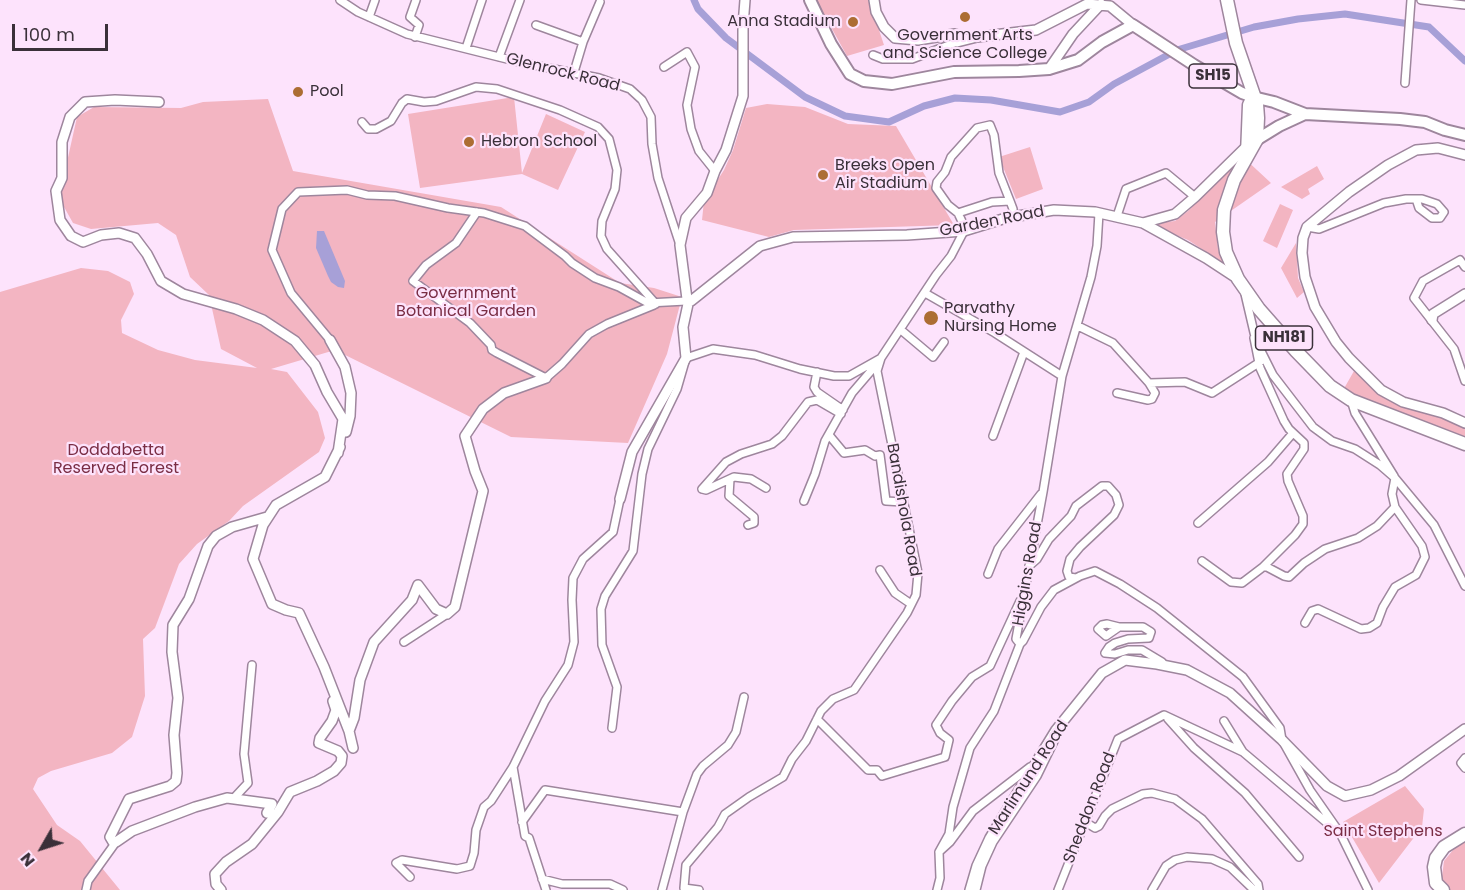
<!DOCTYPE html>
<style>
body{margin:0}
#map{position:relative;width:1465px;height:890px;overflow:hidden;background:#fde3fc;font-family:Poppins,sans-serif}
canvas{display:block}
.north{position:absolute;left:12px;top:818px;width:60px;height:60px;-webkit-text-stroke:4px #fde3fc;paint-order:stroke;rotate:231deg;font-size:16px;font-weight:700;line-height:24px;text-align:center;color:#3a3039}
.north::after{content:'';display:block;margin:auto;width:21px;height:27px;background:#3a3039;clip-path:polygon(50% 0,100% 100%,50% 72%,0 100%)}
.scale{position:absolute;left:12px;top:24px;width:96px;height:27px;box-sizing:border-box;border:3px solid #3a3039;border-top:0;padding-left:8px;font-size:18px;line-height:21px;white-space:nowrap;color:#3a3039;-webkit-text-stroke:4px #fde3fc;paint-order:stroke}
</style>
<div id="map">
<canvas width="1465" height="890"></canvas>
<div class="north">N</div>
<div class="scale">100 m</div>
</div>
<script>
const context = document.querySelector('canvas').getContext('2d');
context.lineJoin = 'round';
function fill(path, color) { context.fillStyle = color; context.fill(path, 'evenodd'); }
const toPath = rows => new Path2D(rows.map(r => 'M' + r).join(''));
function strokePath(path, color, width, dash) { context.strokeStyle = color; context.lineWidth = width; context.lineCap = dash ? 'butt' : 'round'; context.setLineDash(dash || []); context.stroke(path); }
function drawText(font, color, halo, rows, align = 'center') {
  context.font = font + ' Poppins,sans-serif'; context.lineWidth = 4.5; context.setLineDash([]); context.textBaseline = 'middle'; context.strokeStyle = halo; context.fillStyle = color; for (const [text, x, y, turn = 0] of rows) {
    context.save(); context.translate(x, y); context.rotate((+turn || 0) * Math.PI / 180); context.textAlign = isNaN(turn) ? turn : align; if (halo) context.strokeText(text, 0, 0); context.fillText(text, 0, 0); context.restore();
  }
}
fill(toPath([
 [816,0,869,0,884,45,847,56],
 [514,97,522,173,546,114,585,132,558,190,522,174,420,188,408,114],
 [268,99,293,171,501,207,620,283,654,288,682,297,667,354,628,443,511,437,335,350,271,369,287,372,318,412,325,438,319,452,243,506,229,521,197,544,179,564,155,628,143,639,145,696,132,737,112,753,51,771,38,778,33,789,57,825,80,841,120,890,0,890,0,292,81,268,108,271,130,282,134,294,121,320,122,333,158,350,195,360,257,368,221,349,209,295,190,277,176,235,158,223,91,229,73,223,59,198,77,117,94,107,181,108,203,102],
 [767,104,805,107,848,124,896,126,954,225,794,230,769,237,702,220,704,201,724,170,733,150,746,108],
 [1030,147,1043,189,1016,199,999,157],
 [1243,157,1271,183,1215,222,1218,249,1223,263,1188,240,1149,224,1175,221,1188,211],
 [1317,166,1324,179,1308,189,1310,194,1302,199,1281,187],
 [1280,204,1293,210,1277,248,1263,241],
 [1296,243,1298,278,1304,292,1297,298,1281,268],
 [1354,371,1375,388,1465,427,1465,438,1342,392],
 [1405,786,1424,809,1422,827,1379,883,1343,822],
 [1465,840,1465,890,1449,890,1441,885,1444,861,1453,850]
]), '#f3b5c2');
fill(toPath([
 [317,231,324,231,345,281,344,288,338,287,331,282,328,276,316,248]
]), '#a7a0d7');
strokePath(toPath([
 [694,0,698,9,726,38,805,97,845,116,889,122,924,106,955,98,991,100,1060,112,1089,102,1114,84,1177,50,1254,27,1298,19,1345,14,1429,27,1465,61]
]), '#a7a0d7', 7);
const minor = toPath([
 [340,0,358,12,407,34,523,63,599,78,630,89,642,100,651,117,652,144,658,178,680,245],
 [1421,0,1465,5],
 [369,17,375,0],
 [536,25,583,42],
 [415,37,419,25,410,17,416,0],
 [466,48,482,0],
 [873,55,883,59,912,59,957,42],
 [499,57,520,0],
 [664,67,687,52,695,67,687,105,691,129,699,151,715,171],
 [574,72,583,42,600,2],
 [1405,83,1411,0],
 [362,122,368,129,376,129,391,121,402,103,407,99,424,102,436,101,476,87,497,89,560,110,598,127,609,139,617,170,615,189,602,221,601,236,607,249,656,304],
 [477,212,456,243,426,265,413,281,470,323,491,345,492,350,497,353,546,378,562,364,589,334,607,324,654,305],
 [958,213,948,205,936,188,937,182,945,172,951,157,977,128,990,125,994,135,999,173,1010,201],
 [1099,213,1097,246,1091,277,1062,376,1043,492,1016,639,1020,644,1023,641,1041,607,1054,590,1080,576,1095,571,1120,584,1157,608,1243,677,1280,728,1282,740,1310,790,1340,833,1368,890],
 [1117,216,1126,189,1166,173,1195,197],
 [1307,227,1319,229,1384,203,1406,199,1422,199,1437,204,1444,212,1440,218,1432,218,1419,208,1416,199],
 [966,230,958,213,992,202,1010,201,1013,209,1013,218],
 [1465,267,1460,260,1423,281,1414,298,1454,349,1465,381],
 [925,293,995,333,1062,376],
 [1245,294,1256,341],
 [1078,326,1113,343,1149,383,1155,393,1152,399,1148,400,1117,393],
 [901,330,933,357,944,342],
 [1254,338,1260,368,1284,421,1289,429,1304,443,1304,449,1287,474,1288,481,1303,516,1303,524,1295,535,1263,567],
 [330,340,291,293,272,250,282,209,298,192,347,190,367,195,395,196,448,208,484,213,525,226,565,256,572,263,595,278,619,287,648,303,686,301],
 [1261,351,1273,375,1313,427,1332,441,1355,449,1380,465,1395,478],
 [817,372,814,387,817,392,843,410],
 [1149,383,1185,382,1212,393,1260,362],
 [1351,400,1355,413,1394,476],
 [829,435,844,453,865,450,875,456,880,455,886,501,903,502],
 [993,436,1024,352],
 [730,479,729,496,754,517,754,523,748,525],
 [702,489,726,462,741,454,772,444,782,436,808,402,817,400,841,414],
 [702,489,706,490,734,477,751,479,766,488],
 [804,501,815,474,825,441,852,393,876,365],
 [1198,523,1268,462,1293,433],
 [1202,561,1231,582,1242,583,1263,567,1267,567,1284,576,1289,577,1304,563,1325,549,1358,538,1377,526,1395,507],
 [1029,566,1037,559,1049,539,1071,516,1076,506,1102,486,1108,486,1116,495,1119,505,1114,515,1080,547,1070,559,1067,571,1069,577,1076,578],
 [880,570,895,593,911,604],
 [988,574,998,549,1041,494],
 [1305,623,1312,611,1318,609,1361,629,1369,628,1377,623,1383,607,1395,587,1416,575,1425,557,1422,546,1395,507,1392,494,1395,478,1434,525,1465,586],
 [1119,627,1107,624,1102,625,1098,629,1106,636,1119,627,1143,627,1151,632,1149,638,1128,639,1115,643,1109,647,1105,653,1115,654,1128,650,1142,650,1162,662],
 [404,642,447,614],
 [817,719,868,770,877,770,882,776,945,757,949,740,940,733,936,725,952,701,972,677,990,666,1020,601],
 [1168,719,1194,748,1245,793,1299,857],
 [1224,721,1243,752],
 [612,728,617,687,602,645,601,609,605,596,633,551,642,474,648,449,677,389,686,358,713,349,755,355,800,369,834,376,849,376,881,358],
 [1465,758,1461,763,1465,768],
 [513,767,525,836,529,838,546,890],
 [234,798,248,783,244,754,252,665],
 [522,822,545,790,683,812],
 [1085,822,1095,828,1099,826,1105,816,1112,809,1143,794,1152,793,1175,799,1202,819,1258,884,1259,890],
 [939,852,949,834,953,807,970,748,994,711,1020,644],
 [410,877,396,863,402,860,457,869,470,866,474,853,476,830,484,807,491,801,513,767,545,701,568,665,574,642,572,600,573,578,583,559,613,532,620,499],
 [542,879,562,884,610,884,623,890],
 [86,890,88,881,116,842],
 [662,890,683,812,697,774,703,766,728,745,736,732,744,697],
 [699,890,684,888,686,865,718,827,725,814,749,797,783,777,792,759,806,741,821,711,833,699,854,690,907,613,916,595,918,573,877,371,881,358,936,275,951,256,964,231],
 [937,890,940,878,939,852,950,842,973,811,1030,767],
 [976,890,982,866,993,842,1037,776,1058,733],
 [1058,890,1118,739,1164,715,1243,752,1333,828],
 [1152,890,1166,866,1175,860,1187,857,1212,859,1230,867,1254,890]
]);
const tertiary = toPath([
 [874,0,876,12,884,27,895,38,918,40,955,34,960,36,961,41,957,42],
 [961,41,977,37,1036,30,1087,4,1110,6,1133,25],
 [1049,69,1073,34,1101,4],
 [159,102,115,100,85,102,70,117,62,142,62,178,56,191,60,220,71,236,83,242,101,235,119,233,135,238,147,254,161,281,183,294,236,309,263,320,295,341,315,365,327,392,343,419,338,453],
 [1465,155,1438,148,1416,150,1388,165,1349,192,1307,227,1303,238,1302,253,1305,277,1315,307,1336,342,1349,358,1381,390,1403,402,1443,413,1465,423],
 [1143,223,1206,258,1238,279],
 [687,299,680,245,686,218,707,193,715,171,726,150,743,96,743,26,745,0],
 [691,301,760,246,793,237,907,235,964,231,1006,218,1054,210,1095,212,1143,223,1175,214,1195,197,1247,146],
 [1432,320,1433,314,1465,294],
 [330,340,345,367,351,393,350,416,346,432],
 [340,447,325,477,276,505,263,525,253,559,272,604,286,610,299,613,324,667,349,731,353,748],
 [620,499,632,452,686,358,683,327,688,304],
 [418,585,436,609,447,614,455,607,483,491,475,471,465,436,483,409,504,393,546,378],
 [349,731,354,718,360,680,374,642,412,600,418,585],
 [267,813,272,804,227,798,195,807,132,831,116,842,113,842,110,837,129,799,170,786,176,781,177,773,174,735,178,698,172,652,173,625,189,599,208,546,216,536,232,527,267,517],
 [221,890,216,884,215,874,226,862,252,844,278,812,290,792,317,781,334,771,341,763,342,756,338,751,319,743,320,738,332,721,336,710,333,701],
 [970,890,977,866,990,838,1056,730,1102,673,1125,660,1157,664,1187,670,1230,693,1282,740,1327,786,1345,796,1371,790,1399,776,1465,729]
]);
const secondary = toPath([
 [1253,97,1274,102,1305,114],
 [1253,142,1279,126,1305,114,1400,119,1425,122,1445,130,1465,135]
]);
const primary = toPath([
 [810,0,831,44,850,74,864,81,892,84,954,72,1019,71,1049,69,1078,60,1102,42,1133,25,1194,65,1242,93,1253,97]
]);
const trunk = toPath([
 [1227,0,1236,43,1257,104,1258,118,1257,139,1234,180,1224,210,1223,232,1226,252,1238,279,1259,309,1296,351,1330,386,1351,400,1465,444],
 [1247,154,1249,105,1253,97],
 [1443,890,1436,883,1434,867,1436,858,1444,847,1465,834]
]);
strokePath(minor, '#9e869d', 10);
strokePath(tertiary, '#9e869d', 12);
strokePath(secondary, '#9e869d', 14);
strokePath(primary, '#9e869d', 14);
strokePath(trunk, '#9e869d', 15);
strokePath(minor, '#fff', 7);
strokePath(tertiary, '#fff', 9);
strokePath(secondary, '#fff', 10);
strokePath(primary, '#fff', 10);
strokePath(trunk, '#fff', 12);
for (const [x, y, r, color] of [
 [965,17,6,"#ac6d33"],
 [853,22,6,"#ac6d33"],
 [298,92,6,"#ac6d33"],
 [469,142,6,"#ac6d33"],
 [823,175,6,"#ac6d33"],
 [931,318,8,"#ac6d33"]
]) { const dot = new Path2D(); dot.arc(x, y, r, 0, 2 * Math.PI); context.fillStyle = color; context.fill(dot); strokePath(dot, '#fde3fc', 2); }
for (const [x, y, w] of [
 [1213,76,48],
 [1284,338,57]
]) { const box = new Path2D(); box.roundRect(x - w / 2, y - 12, w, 24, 4.5); context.fillStyle = '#fde3fc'; context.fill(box); strokePath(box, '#3a3039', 1.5); }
drawText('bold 15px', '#3a3039', null, [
 ["SH15",1213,76],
 ["NH181",1284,338]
]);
drawText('16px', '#3a3039', '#fde3fc', [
 ["Anna Stadium",841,22,"right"],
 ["Government Arts",965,36,"center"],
 ["and Science College",965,54,"center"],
 ["Pool",310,92],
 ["Hebron School",481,142],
 ["Breeks Open",835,166],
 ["Air Stadium",835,184],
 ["Parvathy",944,309],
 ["Nursing Home",944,327]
], 'left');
drawText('16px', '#3a3039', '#fde3fc', [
 ["Glenrock Road",563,73,14],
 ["Garden Road",992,222,-11],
 ["Bandishola Road",903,510,80],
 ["Higgins Road",1028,574,-80],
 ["Marlimund Road",1029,778,-57],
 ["Sheddon Road",1090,808,-69]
]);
drawText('16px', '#7a2d44', '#fde3fc', [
 ["Government",466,294],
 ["Botanical Garden",466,312],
 ["Doddabetta",116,451],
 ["Reserved Forest",116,469],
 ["Saint Stephens",1383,832]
]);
</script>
